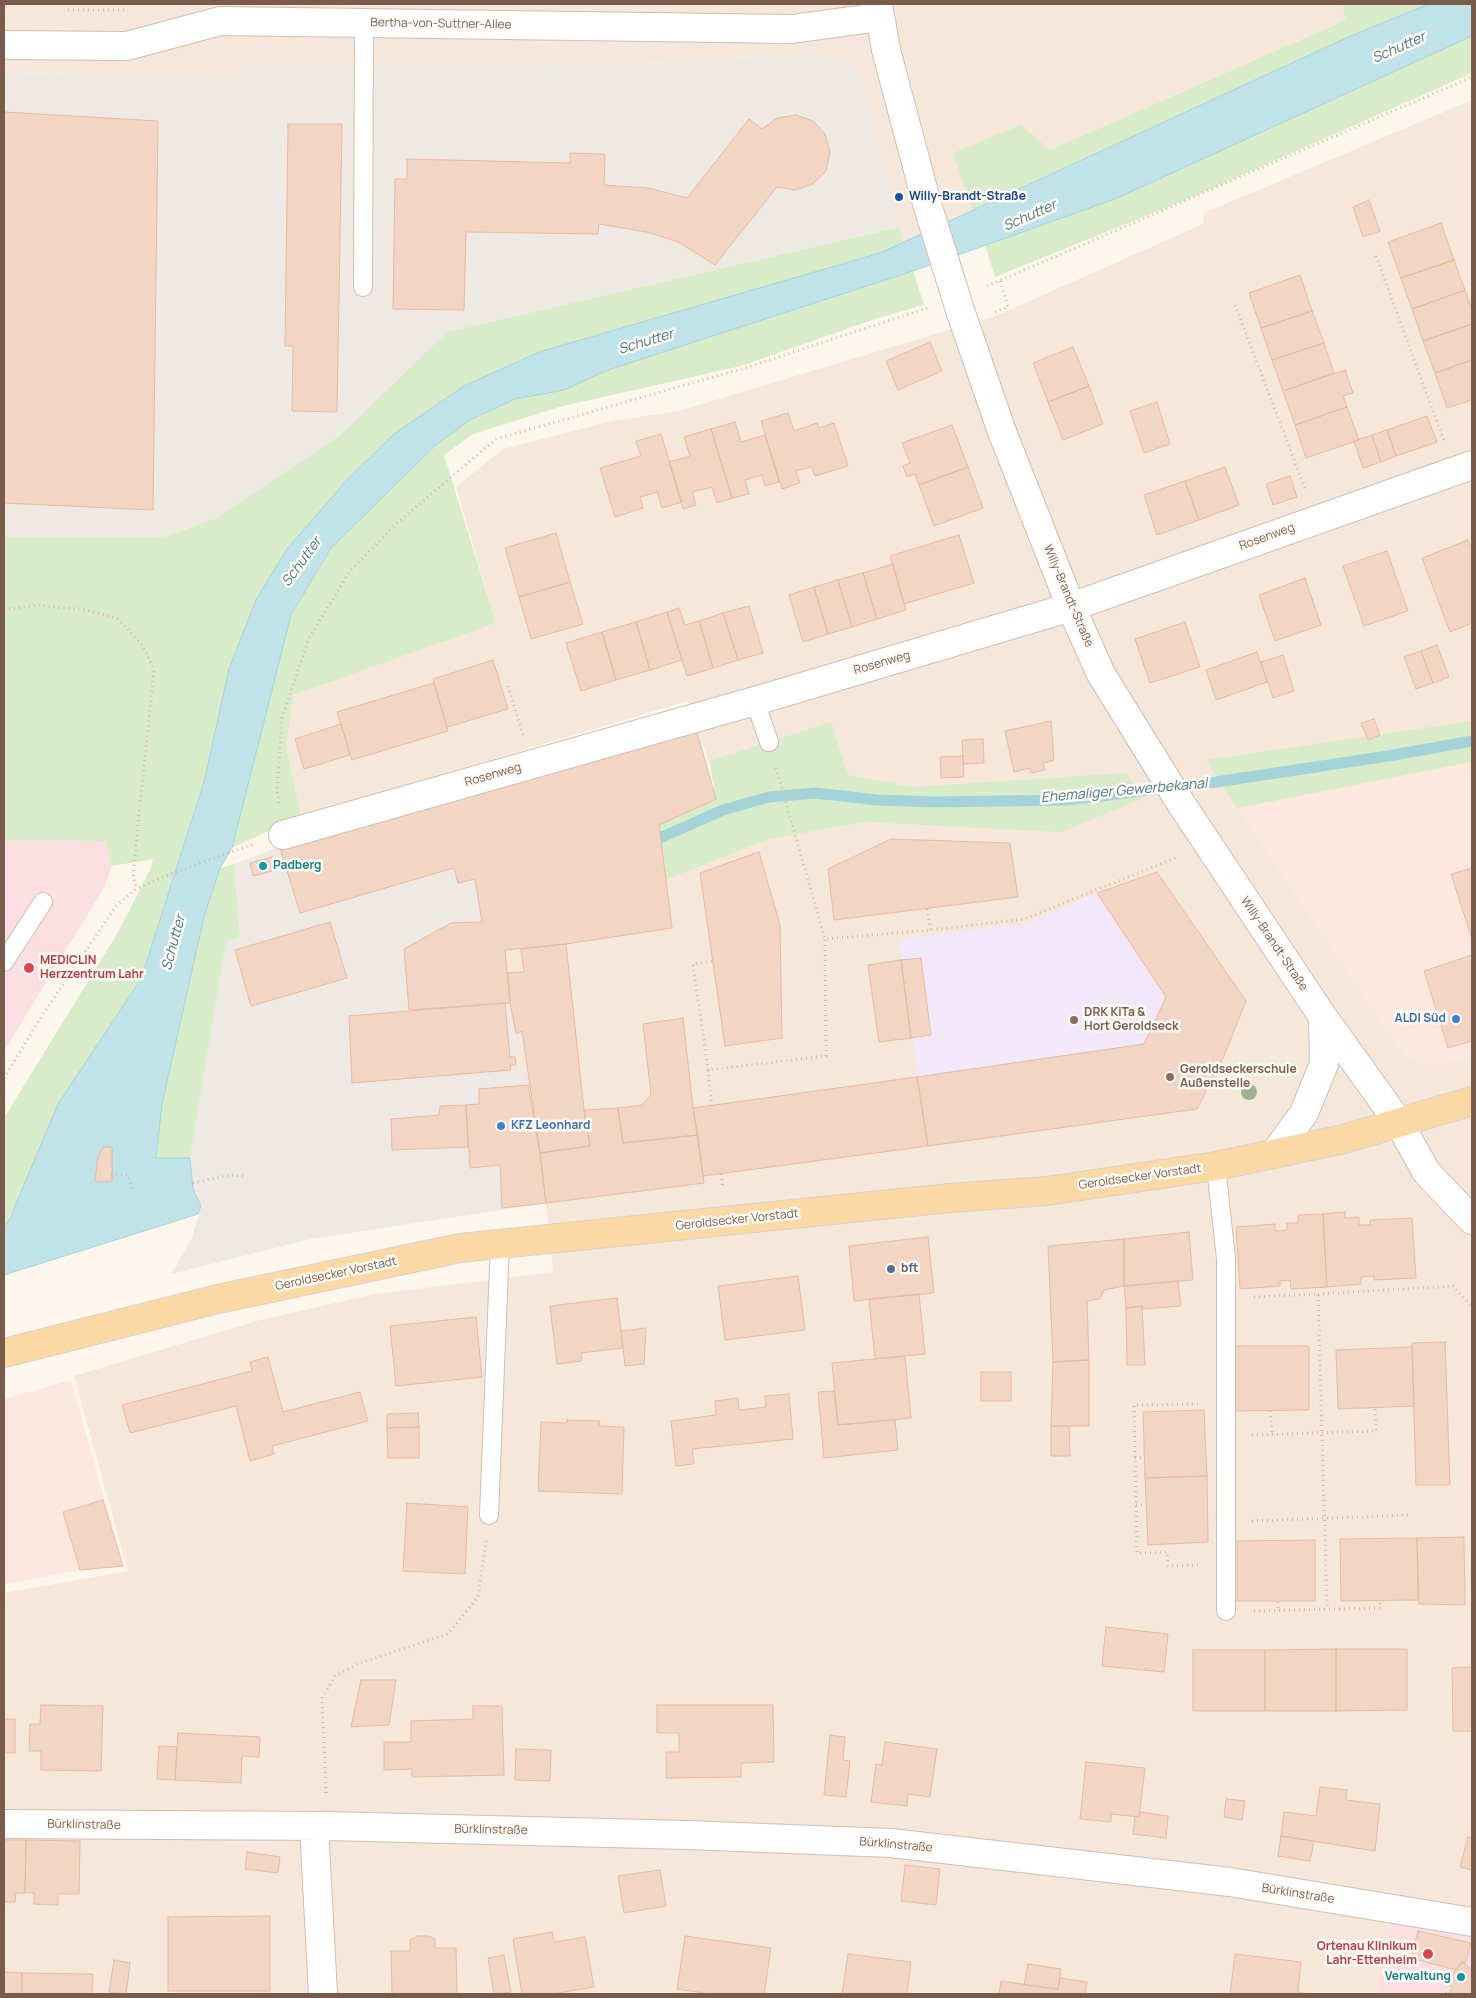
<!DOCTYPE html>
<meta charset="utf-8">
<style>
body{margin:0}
#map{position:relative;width:1476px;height:1998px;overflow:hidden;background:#fdf6ec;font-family:Manrope,sans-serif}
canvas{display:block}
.frame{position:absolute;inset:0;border:5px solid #7a5c4d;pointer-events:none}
</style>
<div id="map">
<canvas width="1476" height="1998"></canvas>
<div class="frame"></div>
</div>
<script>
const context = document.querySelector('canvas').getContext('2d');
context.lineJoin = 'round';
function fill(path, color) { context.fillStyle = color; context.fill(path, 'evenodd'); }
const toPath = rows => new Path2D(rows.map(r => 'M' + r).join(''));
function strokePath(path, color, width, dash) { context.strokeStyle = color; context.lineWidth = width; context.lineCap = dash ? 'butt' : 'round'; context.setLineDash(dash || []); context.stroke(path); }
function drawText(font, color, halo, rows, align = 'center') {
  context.font = font + ' Manrope,sans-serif'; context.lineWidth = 5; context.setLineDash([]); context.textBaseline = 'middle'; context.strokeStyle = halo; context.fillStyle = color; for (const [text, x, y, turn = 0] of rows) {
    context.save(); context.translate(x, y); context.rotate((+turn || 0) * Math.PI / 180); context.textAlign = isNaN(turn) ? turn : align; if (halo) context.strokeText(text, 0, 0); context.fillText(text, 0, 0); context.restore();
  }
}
fill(toPath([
 [4,4,1342,4,1346,20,1050,150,954,153,972,210,903,244,900,227,840,60,816,56,556,65,252,63,251,77,4,74],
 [1472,100,1472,1913,1398,1892,1376,1994,4,1994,4,1593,128,1571,74,1376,260,1320,375,1294,553,1272,546,1203,528,1085,521,1079,510,1003,505,950,665,880,716,799,709,762,688,701,301,816,286,745,294,695,496,623,456,487,503,449,612,421,679,411,998,315,1203,224,1204,213]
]), '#f5e8da');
fill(toPath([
 [1472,762,1472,1056,1442,1065,1422,1064,1404,1055,1237,808],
 [71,1380,123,1566,80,1570,4,1584,4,1399]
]), '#fde8e0');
fill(toPath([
 [816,56,840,60,860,75,900,227,447,332,339,436,216,518,165,537,4,537,4,74,251,77,251,63,556,65],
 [697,726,716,799,665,880,672,928,566,944,505,951,510,1003,521,1079,528,1085,540,1153,546,1203,311,1239,171,1274,192,1238,201,1206,193,1189,190,1158,226,942,240,937,234,864,277,848]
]), '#efe9e4');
fill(toPath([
 [1157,872,1246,1001,1224,1056,1197,1109,928,1146,899,939,1026,924,1097,893]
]), '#f3e8fa');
fill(toPath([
 [4,840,105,841,112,866,105,886,4,1051],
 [1398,1891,1472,1913,1472,1994,1376,1994]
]), '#fbdfe3');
fill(toPath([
 [1342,4,1429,4,1346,38,972,210,953,153,1021,125,1050,150,1346,20],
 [1472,36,1472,73,1197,195,995,277,985,245,1115,199],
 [900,227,903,244,880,253,539,352,464,386,229,669,204,782,141,979,101,1040,4,1227,4,1118,117,934,151,868,153,859,112,866,105,841,4,840,4,537,165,537,216,518,339,436,447,332],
 [913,271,924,305,875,319,741,366,559,407,473,434,444,455,496,623,294,695,286,745,301,816,232,848,291,615,331,548,437,444,470,420,515,399,564,390,608,370],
 [1472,721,1472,762,1237,808,1206,760],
 [831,722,848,775,912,787,1127,773,1141,799,1061,832,865,822,768,839,665,880,659,825,716,799,710,761],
 [234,864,240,937,226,942,190,1158,156,1158,162,1104,204,917,220,868]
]), '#d8ecc9');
const water = toPath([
 [1429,4,1472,4,1472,36,1115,199,913,271,608,370,564,390,515,399,470,420,437,444,331,548,291,615,232,848,220,868,204,917,162,1104,156,1158,190,1158,193,1189,201,1206,198,1214,4,1275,4,1227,11,1216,58,1104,141,979,204,782,229,669,256,600,287,549,346,481,394,434,464,386,539,352,880,253,1346,38,1429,4],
 [105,1147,112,1147,112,1181,96,1182,98,1156,105,1147]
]);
fill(water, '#bfe3e8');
strokePath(water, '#a5d3da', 1);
strokePath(toPath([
 [660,838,723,810,769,797,816,793,877,800,935,802,1067,800,1216,782,1388,756,1472,741]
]), '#a5d3da', 11);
const building = toPath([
 [4,112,158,121,153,510,4,503,4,112],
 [796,115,813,121,825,134,830,152,826,171,813,184,795,190,777,187,715,265,678,242,647,232,599,224,598,234,466,232,464,310,393,309,395,179,407,179,407,159,570,163,570,153,605,154,604,185,648,188,687,198,749,119,762,129,777,118,796,115],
 [288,124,342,124,337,412,292,411,293,346,285,346,288,124],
 [1369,200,1380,231,1363,237,1353,207,1369,200],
 [1441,223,1454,260,1401,278,1388,242,1441,223],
 [1454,260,1465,290,1412,309,1401,278,1454,260],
 [1300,275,1312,311,1261,328,1249,293,1300,275],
 [1465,290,1472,311,1472,324,1423,341,1412,309,1465,290],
 [1312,311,1324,343,1272,360,1261,328,1312,311],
 [1472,324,1472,360,1435,373,1423,341,1472,324],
 [930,342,942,371,898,390,886,361,930,342],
 [1324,343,1334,373,1283,391,1272,360,1324,343],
 [1073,347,1089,386,1048,402,1033,363,1073,347],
 [1472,360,1472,400,1447,408,1435,373,1472,360],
 [1345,370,1353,393,1343,396,1347,407,1295,425,1283,391,1345,370],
 [1089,386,1103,424,1063,440,1048,402,1089,386],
 [1157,402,1170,444,1144,453,1130,411,1157,402],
 [1347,407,1359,440,1306,458,1295,425,1347,407],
 [788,413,794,431,817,423,819,428,834,423,848,466,815,476,811,467,796,471,800,483,782,489,761,421,788,413],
 [1427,416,1437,442,1396,456,1387,430,1427,416],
 [735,422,741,442,765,435,779,482,765,486,762,475,745,480,749,494,732,498,711,429,735,422],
 [952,425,968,467,919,485,915,474,907,477,903,466,910,463,902,443,952,425],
 [711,429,732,498,717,503,712,487,692,492,696,505,683,509,669,462,690,456,684,437,711,429],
 [1387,430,1396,456,1381,462,1372,435,1387,430],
 [661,434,682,502,662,508,657,492,640,497,643,508,615,517,600,468,641,456,636,441,661,434],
 [1372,435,1381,462,1363,468,1354,441,1372,435],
 [968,467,983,508,934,526,919,485,968,467],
 [1225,467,1239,505,1199,520,1185,481,1225,467],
 [1290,476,1297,497,1273,505,1266,484,1290,476],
 [1185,481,1199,520,1157,535,1144,495,1185,481],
 [556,533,570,582,519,597,505,548,556,533],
 [959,535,974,583,904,604,890,556,959,535],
 [1468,540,1472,551,1472,623,1450,632,1422,558,1468,540],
 [1387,551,1408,611,1364,626,1343,566,1387,551],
 [893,564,906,610,877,619,863,573,893,564],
 [863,573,877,619,852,627,838,580,863,573],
 [1305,578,1321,625,1275,641,1259,595,1305,578],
 [838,580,852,627,828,634,814,587,838,580],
 [570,582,583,624,531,639,519,597,570,582],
 [814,587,828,634,803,642,789,595,814,587],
 [749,606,763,653,738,660,723,613,749,606],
 [679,608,685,625,699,621,713,668,687,676,667,612,679,608],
 [667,612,682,660,650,670,636,622,667,612],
 [723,613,738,660,713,668,699,621,723,613],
 [636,622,650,670,616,680,602,632,636,622],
 [1185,622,1200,667,1150,683,1135,639,1185,622],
 [602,632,616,680,581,691,566,643,602,632],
 [1437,645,1449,677,1433,683,1421,651,1437,645],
 [1421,651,1433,683,1416,689,1404,657,1421,651],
 [1257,652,1267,682,1216,700,1206,670,1257,652],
 [1283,655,1294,691,1273,698,1261,662,1283,655],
 [493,660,508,709,447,727,433,679,493,660],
 [434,683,448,731,352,760,337,712,434,683],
 [1374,719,1380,735,1368,740,1361,723,1374,719],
 [1051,721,1054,760,1043,763,1045,770,1031,773,1030,768,1014,772,1005,731,1051,721],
 [341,724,350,755,304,769,295,739,341,724],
 [696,729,716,799,659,825,672,928,566,944,505,950,510,1003,409,1010,404,949,451,923,482,922,475,879,458,883,454,868,300,913,280,848,696,729],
 [983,739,984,763,963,764,962,740,983,739],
 [963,756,964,777,941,778,940,757,963,756],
 [891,839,1010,843,1018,897,834,920,828,869,891,839],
 [759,852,780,925,782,1038,725,1046,700,873,759,852],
 [272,857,276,870,253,876,250,863,272,857],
 [1472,868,1472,939,1451,874,1472,868],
 [1157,872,1246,1001,1224,1056,1197,1109,928,1146,917,1077,1144,1044,1166,997,1097,893,1157,872],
 [330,922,347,978,251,1006,235,950,330,922],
 [566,944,584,1110,590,1146,540,1153,522,1031,516,1034,510,1003,508,973,524,972,521,949,566,944],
 [1472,955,1472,1041,1448,1048,1424,971,1472,955],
 [921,958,931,1035,911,1038,901,960,921,958],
 [901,960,911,1038,879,1042,868,965,901,960],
 [505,1003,510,1057,515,1057,516,1065,510,1065,511,1070,352,1083,349,1016,505,1003],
 [683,1018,693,1108,698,1135,623,1143,618,1108,642,1105,651,1095,643,1024,683,1018],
 [917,1077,928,1146,703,1176,693,1108,917,1077],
 [528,1085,540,1153,546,1203,502,1208,500,1165,470,1168,466,1105,479,1104,479,1089,528,1085],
 [466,1105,468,1147,392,1150,391,1119,439,1115,440,1106,466,1105],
 [618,1108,623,1143,698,1135,704,1183,546,1203,540,1153,590,1146,584,1110,618,1108],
 [104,1147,112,1147,112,1181,95,1182,98,1156,104,1147],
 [1345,1212,1345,1218,1359,1217,1359,1225,1370,1225,1370,1220,1412,1218,1416,1278,1374,1280,1374,1276,1361,1277,1361,1284,1327,1287,1323,1214,1345,1212],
 [1323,1214,1327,1287,1291,1289,1290,1280,1280,1281,1280,1286,1240,1289,1236,1227,1275,1224,1275,1231,1287,1230,1287,1223,1298,1223,1298,1215,1323,1214],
 [1189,1232,1193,1280,1124,1286,1124,1239,1189,1232],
 [928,1237,934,1293,854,1301,849,1246,928,1237],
 [1124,1239,1124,1286,1104,1290,1100,1299,1087,1301,1089,1360,1053,1362,1048,1246,1124,1239],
 [798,1276,805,1330,725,1340,718,1286,798,1276],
 [1178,1281,1181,1306,1142,1309,1142,1306,1126,1308,1124,1286,1178,1281],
 [919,1294,925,1354,875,1359,869,1299,919,1294],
 [617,1298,623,1348,581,1353,582,1361,557,1364,550,1306,617,1298],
 [1142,1306,1145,1365,1127,1365,1126,1308,1142,1306],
 [476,1317,482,1377,396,1386,390,1326,476,1317],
 [646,1328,644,1364,625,1366,621,1331,646,1328],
 [1445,1342,1450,1485,1416,1485,1412,1343,1445,1342],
 [1233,1346,1309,1346,1309,1410,1233,1411,1233,1346],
 [1412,1347,1414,1406,1338,1409,1336,1350,1412,1347],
 [905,1356,911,1418,838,1425,832,1363,905,1356],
 [268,1357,283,1412,360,1392,368,1421,272,1446,274,1454,250,1461,236,1406,130,1433,122,1405,252,1371,250,1362,268,1357],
 [1089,1360,1089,1426,1051,1426,1053,1362,1089,1360],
 [981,1372,1011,1372,1011,1401,981,1401,981,1372],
 [834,1391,838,1425,895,1420,898,1450,824,1458,818,1392,834,1391],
 [789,1394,793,1439,692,1449,694,1464,676,1466,671,1421,716,1415,715,1401,738,1398,739,1410,766,1407,765,1396,789,1394],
 [1204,1410,1207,1476,1145,1478,1143,1412,1204,1410],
 [418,1413,419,1427,387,1428,387,1414,418,1413],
 [567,1420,600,1421,599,1426,624,1427,622,1494,538,1491,541,1422,567,1423,567,1420],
 [1051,1426,1069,1426,1070,1456,1051,1456,1051,1426],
 [419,1427,419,1458,388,1458,387,1428,419,1427],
 [1207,1476,1208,1542,1148,1545,1145,1478,1207,1476],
 [103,1500,123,1566,80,1570,63,1512,103,1500],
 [407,1503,468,1507,465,1574,403,1571,407,1503],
 [1464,1537,1465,1605,1419,1604,1417,1538,1464,1537],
 [1417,1538,1418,1600,1341,1601,1340,1539,1417,1538],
 [1315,1540,1315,1601,1237,1601,1237,1541,1315,1540],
 [1106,1627,1168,1634,1164,1672,1102,1666,1106,1627],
 [1336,1649,1407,1649,1407,1710,1336,1711,1336,1649],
 [1336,1649,1336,1711,1265,1711,1265,1650,1336,1649],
 [1193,1650,1265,1650,1265,1711,1193,1711,1193,1650],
 [1472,1667,1472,1731,1453,1731,1452,1668,1472,1667],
 [361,1680,396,1680,389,1725,351,1727,361,1680],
 [41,1705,103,1706,101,1771,41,1770,41,1751,29,1751,30,1724,40,1724,41,1705],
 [657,1705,773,1705,774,1762,741,1763,741,1777,666,1778,666,1752,679,1752,679,1733,657,1733,657,1705],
 [473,1706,502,1706,504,1775,412,1777,412,1769,384,1770,384,1742,411,1742,411,1721,473,1719,473,1706],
 [4,1719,15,1719,15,1753,4,1753,4,1719],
 [178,1733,260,1737,259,1757,242,1756,241,1783,175,1780,178,1733],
 [830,1735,845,1737,843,1760,850,1761,846,1797,824,1795,830,1735],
 [885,1742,937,1749,930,1797,908,1794,907,1806,871,1802,876,1764,882,1765,885,1742],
 [159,1746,177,1747,175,1780,157,1779,159,1746],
 [516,1749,551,1750,550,1781,515,1780,516,1749],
 [1086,1762,1145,1768,1139,1817,1111,1814,1111,1822,1080,1819,1086,1762],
 [1320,1787,1347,1790,1346,1800,1380,1804,1375,1851,1281,1836,1284,1812,1316,1816,1320,1787],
 [1226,1799,1245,1801,1242,1820,1224,1817,1226,1799],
 [1140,1812,1168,1816,1166,1838,1133,1834,1135,1817,1139,1817,1140,1812],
 [1281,1836,1314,1841,1310,1861,1278,1856,1281,1836],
 [1468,1837,1472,1838,1472,1870,1460,1867,1468,1837],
 [4,1840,26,1840,25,1893,16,1893,15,1902,4,1902,4,1840],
 [26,1840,80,1841,79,1894,58,1894,58,1905,34,1904,34,1893,25,1893,26,1840],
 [247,1852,280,1857,278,1873,245,1869,247,1852],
 [905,1865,940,1869,936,1905,901,1901,905,1865],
 [660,1870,666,1906,624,1913,618,1876,660,1870],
 [270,1916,270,1991,168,1991,168,1917,270,1916],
 [1418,1931,1471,1943,1465,1964,1462,1962,1456,1970,1411,1958,1418,1931],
 [552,1932,554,1942,585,1937,594,1987,552,1994,522,1994,513,1939,552,1932],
 [417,1936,429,1936,435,1939,435,1948,456,1948,457,1994,392,1994,391,1951,410,1951,410,1940,417,1936],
 [685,1936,771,1948,764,1994,711,1994,677,1989,685,1936],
 [848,1954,911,1962,907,1994,842,1994,848,1954],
 [1235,1954,1301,1962,1298,1992,1307,1994,1230,1994,1235,1954],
 [504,1955,511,1992,494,1994,488,1958,504,1955],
 [114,1960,130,1963,126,1994,109,1992,114,1960],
 [1462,1962,1472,1970,1472,1994,1444,1994,1446,1992,1448,1994,1453,1988,1446,1983,1462,1962],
 [1028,1964,1061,1969,1058,1989,1024,1985,1028,1964],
 [4,1972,22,1973,22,1994,4,1994,4,1972],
 [22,1973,93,1974,92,1994,22,1994,22,1973],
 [1060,1978,1087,1982,1085,1994,999,1994,1001,1981,1058,1989,1060,1978]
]);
fill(building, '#f3d5c3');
strokePath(building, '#e6bba3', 1);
const lane = toPath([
 [363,287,364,23],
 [755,701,769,742],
 [4,962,43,902],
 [1216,1166,1226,1259,1226,1611],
 [489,1515,500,1243]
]);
const street = toPath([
 [878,4,886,50,927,204],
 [4,45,127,46,220,21,792,29,880,17],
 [961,313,1001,429,1071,607,1101,674,1182,805,1323,1017,1399,1123,1427,1173,1472,1220],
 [283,835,755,701,1071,607,1472,465],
 [1275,1153,1304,1113,1324,1064,1323,1017],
 [4,1824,327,1826,688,1835,891,1843,1230,1882,1472,1922],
 [314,1827,323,1994]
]);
const primary = toPath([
 [4,1353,218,1299,460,1248,950,1198,1047,1191,1216,1166,1344,1139,1472,1101]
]);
strokePath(lane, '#d1beb0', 20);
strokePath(street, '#d1beb0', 30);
strokePath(primary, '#dad1cd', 30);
strokePath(toPath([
 [68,10,127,10],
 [1376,256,1444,441],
 [987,286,1472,77],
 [1235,305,1306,491],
 [995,312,1008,307,1000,280],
 [4,610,37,605,87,610,118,619,143,646,154,670,133,873,136,889],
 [508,686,523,735],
 [776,768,825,939,931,930,1024,919,1178,857],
 [279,803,277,789,282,718,309,638,350,571,396,524,496,439,748,367,927,308],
 [927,909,931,930],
 [708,1070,693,964,712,961],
 [4,1078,41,1017,116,906,136,889,168,875,253,844],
 [712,1106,708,1070,826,1056,825,939],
 [111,1174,128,1175,133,1192],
 [721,1174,723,1188],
 [193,1183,230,1175,244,1176],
 [1318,1294,1453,1286,1470,1305],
 [1254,1297,1318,1294,1327,1609],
 [1270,1411,1272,1434],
 [1252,1435,1376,1431,1375,1407],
 [1135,1458,1145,1457],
 [1136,1505,1146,1505],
 [1252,1521,1409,1515],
 [1198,1565,1168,1566,1167,1552,1137,1553,1134,1405,1199,1404],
 [1278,1602,1278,1610],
 [1254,1611,1380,1608,1380,1600],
 [326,1793,322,1698,335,1676,360,1663,448,1634,478,1597,486,1541]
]), '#d9b8a5', 3, [1, 4]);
strokePath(lane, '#fff', 18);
strokePath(street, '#fff', 28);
strokePath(primary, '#fbd9a5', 28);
const streetBridge = toPath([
 [927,204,961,313]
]);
strokePath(streetBridge, '#d1beb0', 30, []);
strokePath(streetBridge, '#fff', 28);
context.fillStyle = '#a0b28e';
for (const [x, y] of [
 [1249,1092]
]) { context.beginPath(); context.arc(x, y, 8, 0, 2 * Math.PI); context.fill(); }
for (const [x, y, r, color] of [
 [899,197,5,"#1a4fb4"],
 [263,866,5,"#0f9aa8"],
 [29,968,6,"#e0444e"],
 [1456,1019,5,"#3f7fe0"],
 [1074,1020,5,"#8d6e63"],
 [1170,1077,5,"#8d6e63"],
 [501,1126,5,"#3f7fe0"],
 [891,1269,5,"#5c6f8a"],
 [1428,1954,6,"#e0444e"],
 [1461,1977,5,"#0f9aa8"]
]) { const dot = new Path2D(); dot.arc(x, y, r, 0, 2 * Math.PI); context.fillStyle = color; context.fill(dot); strokePath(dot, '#fffaf3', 2); }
drawText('12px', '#7a5c4d', '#fffaf3', [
 ["Bertha-von-Suttner-Allee",441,24,1],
 ["Rosenweg",1267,537,-20],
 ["Willy-Brandt-Straße",1068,596,67],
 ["Rosenweg",882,663,-16],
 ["Rosenweg",493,775,-16],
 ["Willy-Brandt-Straße",1274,944,56],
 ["Geroldsecker Vorstadt",1140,1177,-8],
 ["Geroldsecker Vorstadt",737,1220,-6],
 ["Geroldsecker Vorstadt",336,1274,-12],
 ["Bürklinstraße",84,1825,1],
 ["Bürklinstraße",491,1830,1],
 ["Bürklinstraße",896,1845,5],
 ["Bürklinstraße",1298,1894,9]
]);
drawText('bold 12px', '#164399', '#fffaf3', [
 ["Willy-Brandt-Straße",909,197]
], 'left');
drawText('bold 12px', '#0d838f', '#fffaf3', [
 ["Padberg",273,866],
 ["Verwaltung",1451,1977,"right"]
], 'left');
drawText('bold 12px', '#be3a42', '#fffaf3', [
 ["MEDICLIN",40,961],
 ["Herzzentrum Lahr",40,975],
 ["Ortenau Klinikum",1417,1947,"right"],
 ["Lahr-Ettenheim",1417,1961,"right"]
], 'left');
drawText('bold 12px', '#785e54', '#fffaf3', [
 ["DRK KiTa &",1084,1013],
 ["Hort Geroldseck",1084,1027],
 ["Geroldseckerschule",1180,1070],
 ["Außenstelle",1180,1084]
], 'left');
drawText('bold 12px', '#366cbe', '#fffaf3', [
 ["ALDI Süd",1446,1019],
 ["KFZ Leonhard",511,1126,"left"]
], 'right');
drawText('bold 12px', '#4e5e75', '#fffaf3', [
 ["bft",901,1269]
], 'left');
drawText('italic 14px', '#437c86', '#fffaf3', [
 ["Schutter",1399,48,-24],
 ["Schutter",1030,216,-24],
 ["Schutter",646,342,-17],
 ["Schutter",302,562,-54],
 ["Ehemaliger Gewerbekanal",1124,791,-5],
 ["Schutter",174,943,-75]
]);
</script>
